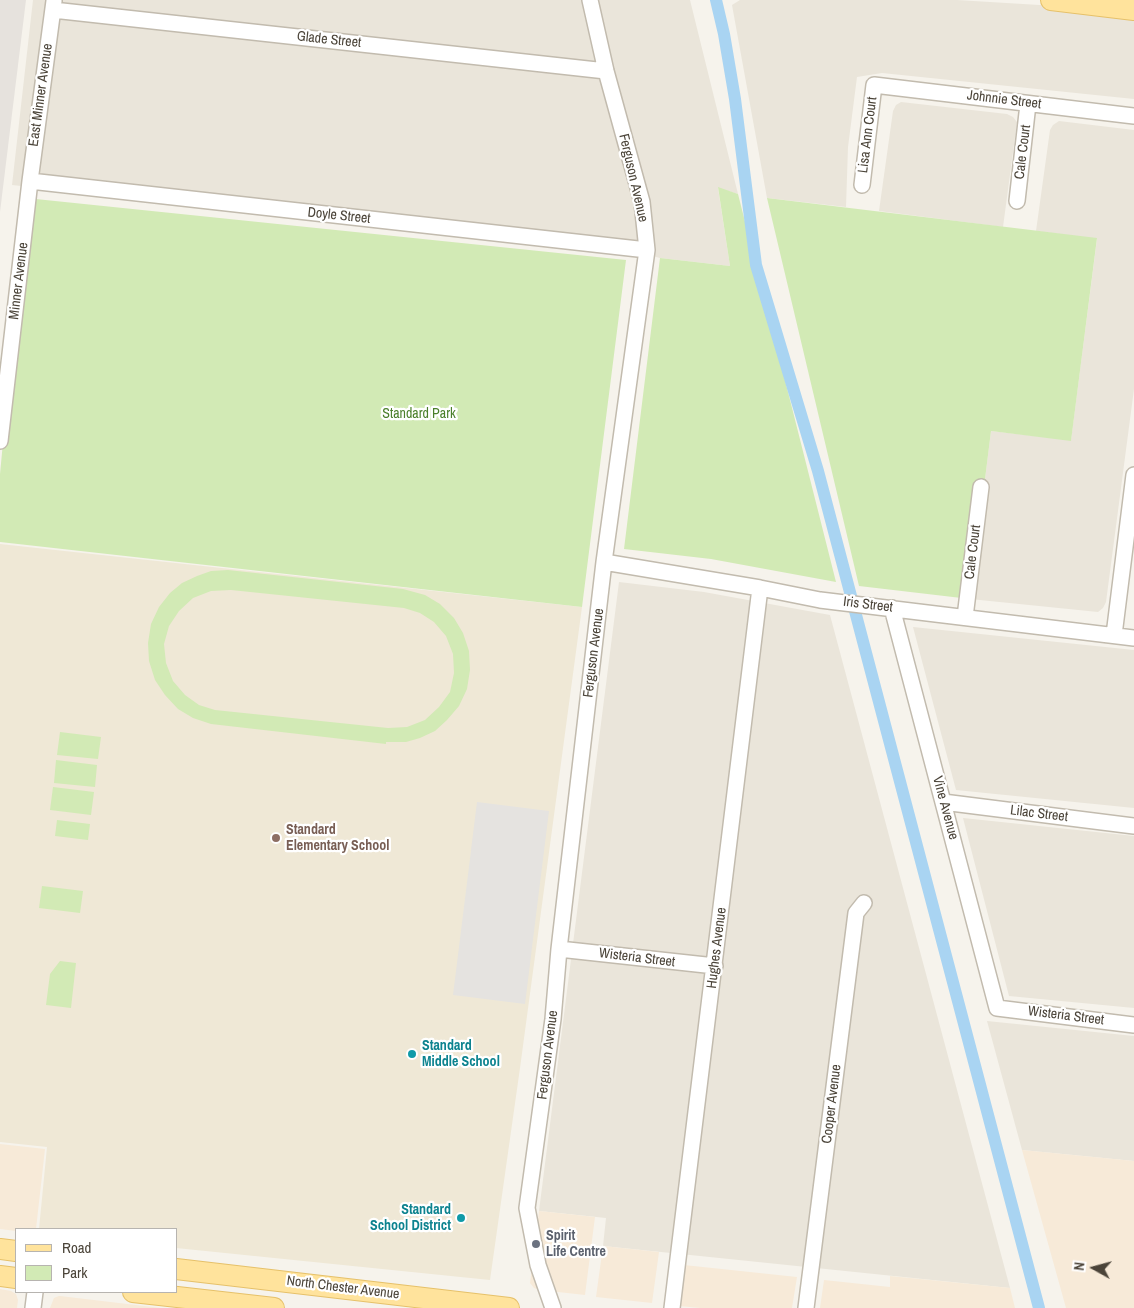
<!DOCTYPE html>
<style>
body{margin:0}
#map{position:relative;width:1134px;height:1308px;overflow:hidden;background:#f6f3ec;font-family:"Archivo Narrow",sans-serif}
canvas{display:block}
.legend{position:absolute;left:15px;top:1228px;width:162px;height:65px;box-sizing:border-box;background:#fff;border:1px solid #b7b4b0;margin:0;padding:6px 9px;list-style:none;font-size:15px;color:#4b4439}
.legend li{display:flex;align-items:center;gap:10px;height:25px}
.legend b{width:25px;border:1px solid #b7b4b0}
.north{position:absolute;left:1069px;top:1243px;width:50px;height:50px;-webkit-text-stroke:4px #fff;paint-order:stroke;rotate:277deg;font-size:14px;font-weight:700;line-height:20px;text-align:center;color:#4b4439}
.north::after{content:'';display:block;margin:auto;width:18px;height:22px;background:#4b4439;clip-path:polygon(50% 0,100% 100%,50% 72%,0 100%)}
</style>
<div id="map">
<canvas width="1134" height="1308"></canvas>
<ul class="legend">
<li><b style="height:6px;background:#ffe39c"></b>Road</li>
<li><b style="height:14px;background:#d2eab5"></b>Park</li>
</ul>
<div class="north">N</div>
</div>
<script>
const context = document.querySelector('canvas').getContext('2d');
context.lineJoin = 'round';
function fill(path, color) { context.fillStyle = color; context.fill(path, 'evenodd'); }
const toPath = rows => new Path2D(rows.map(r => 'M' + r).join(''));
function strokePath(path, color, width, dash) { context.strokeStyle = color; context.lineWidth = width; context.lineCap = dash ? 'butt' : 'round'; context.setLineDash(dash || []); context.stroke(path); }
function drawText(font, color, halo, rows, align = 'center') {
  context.font = font + ' "Archivo Narrow",sans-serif'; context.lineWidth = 4.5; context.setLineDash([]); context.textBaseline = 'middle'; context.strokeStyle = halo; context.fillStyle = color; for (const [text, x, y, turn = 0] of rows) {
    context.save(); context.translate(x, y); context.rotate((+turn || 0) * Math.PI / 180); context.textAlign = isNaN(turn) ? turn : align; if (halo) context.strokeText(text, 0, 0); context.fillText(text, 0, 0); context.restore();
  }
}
fill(toPath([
 [33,0,690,0,738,194,718,188,730,266,660,258,629,250,12,185],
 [740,0,957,0,1089,8,1134,17,1134,99,882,73,857,77,848,147,846,207,767,198,732,5],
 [901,102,1007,114,1013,117,1017,122,1003,227,879,211,893,111,896,105],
 [1059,121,1134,130,1134,389,1106,602,1103,608,1098,612,970,599,991,431,1071,440,1097,239,1036,231,1050,130,1053,125],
 [619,582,704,592,830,615,1010,1288,603,1246,606,1218,539,1211],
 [913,627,1134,650,1134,808,956,790],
 [963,818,1134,836,1134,1008,1009,996],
 [987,1021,1134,1036,1134,1161,1022,1150]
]), '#eae5da');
fill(toPath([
 [0,1144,45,1149,36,1229,16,1229,16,1231,0,1229],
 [1022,1150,1134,1161,1134,1308,1066,1308],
 [539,1211,595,1217,585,1295,540,1290,534,1288,530,1283],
 [603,1246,659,1252,652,1303,596,1297],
 [684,1265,797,1277,792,1308,700,1308,679,1306],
 [890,1276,1010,1288,1015,1308,820,1308,824,1280,890,1287],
 [0,1289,11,1291,16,1294,18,1300,17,1308,0,1308],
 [59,1296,60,1296,161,1308,50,1308,54,1298]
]), '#f7ead8');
fill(toPath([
 [0,0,26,0,0,212]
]), '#e6e2dd');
fill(toPath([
 [0,544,582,607,520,1068,490,1280,176,1248,176,1229,39,1229,47,1147,0,1142]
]), '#efe8d6');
fill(toPath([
 [718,187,738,194,836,582,711,559,624,549,660,258,730,266],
 [26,198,626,260,582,607,0,542,0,474],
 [767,198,1097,238,1071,441,991,431,970,599,859,586],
 [228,570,403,589,425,595,440,604,454,618,463,633,469,651,470,670,467,689,459,706,447,720,435,731,420,738,406,742,386,742,386,744,211,724,193,718,178,709,165,695,155,680,149,661,148,643,151,624,159,607,170,593,182,583,197,576,211,571],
 [231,590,404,608,420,613,434,622,446,636,453,654,454,673,450,692,439,707,425,720,407,727,388,728,215,710,199,705,185,695,173,681,166,663,164,644,169,626,179,611,193,598,211,591],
 [60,732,101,737,98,759,57,755],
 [56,760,97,765,95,787,54,783],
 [53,787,94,792,91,815,50,810],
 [57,820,90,824,88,840,55,836],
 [42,886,83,891,80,913,39,908],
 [60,961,76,963,71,1008,46,1005,50,974]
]), '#d2eab5');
fill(toPath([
 [477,802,549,811,525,1004,453,995]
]), '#e5e3e0');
strokePath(toPath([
 [716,0,724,34,735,99,756,265,818,471,1039,1308]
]), '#a9d4f2', 12);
const minor = toPath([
 [53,10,606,71],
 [30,181,647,250],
 [862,185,874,85,1134,116],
 [1017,201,1028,104],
 [0,441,30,181,54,1],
 [604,562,760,588,820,600,1134,638],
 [892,608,997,1008,1134,1025],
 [965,617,981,487],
 [1114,635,1134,475],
 [943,802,1134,826],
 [559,949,715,966],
 [33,1308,35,1292],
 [553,1308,538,1265,527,1208,553,1019,559,949,604,562,647,250,642,202,606,71,590,0],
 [672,1308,760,588],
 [806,1308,856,913,864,903]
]);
const major = toPath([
 [1051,0,1134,10],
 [0,1249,16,1251],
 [176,1269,509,1308],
 [0,1276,16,1278],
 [133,1292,274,1308]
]);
strokePath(minor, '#c2bbae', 18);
strokePath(major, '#e6c16a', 22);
strokePath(minor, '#fff', 15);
strokePath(major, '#ffe39c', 20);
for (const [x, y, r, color] of [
 [276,838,5,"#8d6e63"],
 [412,1054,5,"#0f9aa8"],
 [461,1218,5,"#0f9aa8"],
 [536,1244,5,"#6b7280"]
]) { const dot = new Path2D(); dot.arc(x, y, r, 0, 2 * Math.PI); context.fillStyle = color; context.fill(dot); strokePath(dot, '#fff', 2); }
drawText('14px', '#4b4439', '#fff', [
 ["Glade Street",329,40,6],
 ["East Minner Avenue",41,95,-82],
 ["Johnnie Street",1004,100,7],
 ["Lisa Ann Court",868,135,-83],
 ["Cale Court",1023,152,-83],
 ["Ferguson Avenue",633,178,77],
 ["Doyle Street",339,216,6],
 ["Minner Avenue",19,281,-83],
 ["Cale Court",973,552,-83],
 ["Iris Street",868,605,7],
 ["Ferguson Avenue",594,653,-83],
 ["Vine Avenue",945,808,75],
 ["Lilac Street",1039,814,7],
 ["Hughes Avenue",717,948,-83],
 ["Wisteria Street",637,958,7],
 ["Wisteria Street",1066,1016,7],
 ["Ferguson Avenue",548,1055,-83],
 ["Cooper Avenue",832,1104,-83],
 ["North Chester Avenue",343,1288,7]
]);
drawText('14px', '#4a7f2a', '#fff', [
 ["Standard Park",419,414]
]);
drawText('bold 14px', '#785e54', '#fff', [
 ["Standard",286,830],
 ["Elementary School",286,846]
], 'left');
drawText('bold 14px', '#0d838f', '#fff', [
 ["Standard",422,1046],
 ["Middle School",422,1062],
 ["Standard",451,1210,"right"],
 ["School District",451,1226,"right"]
], 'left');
drawText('bold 14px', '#5b616d', '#fff', [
 ["Spirit",546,1236],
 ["Life Centre",546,1252]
], 'left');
</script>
